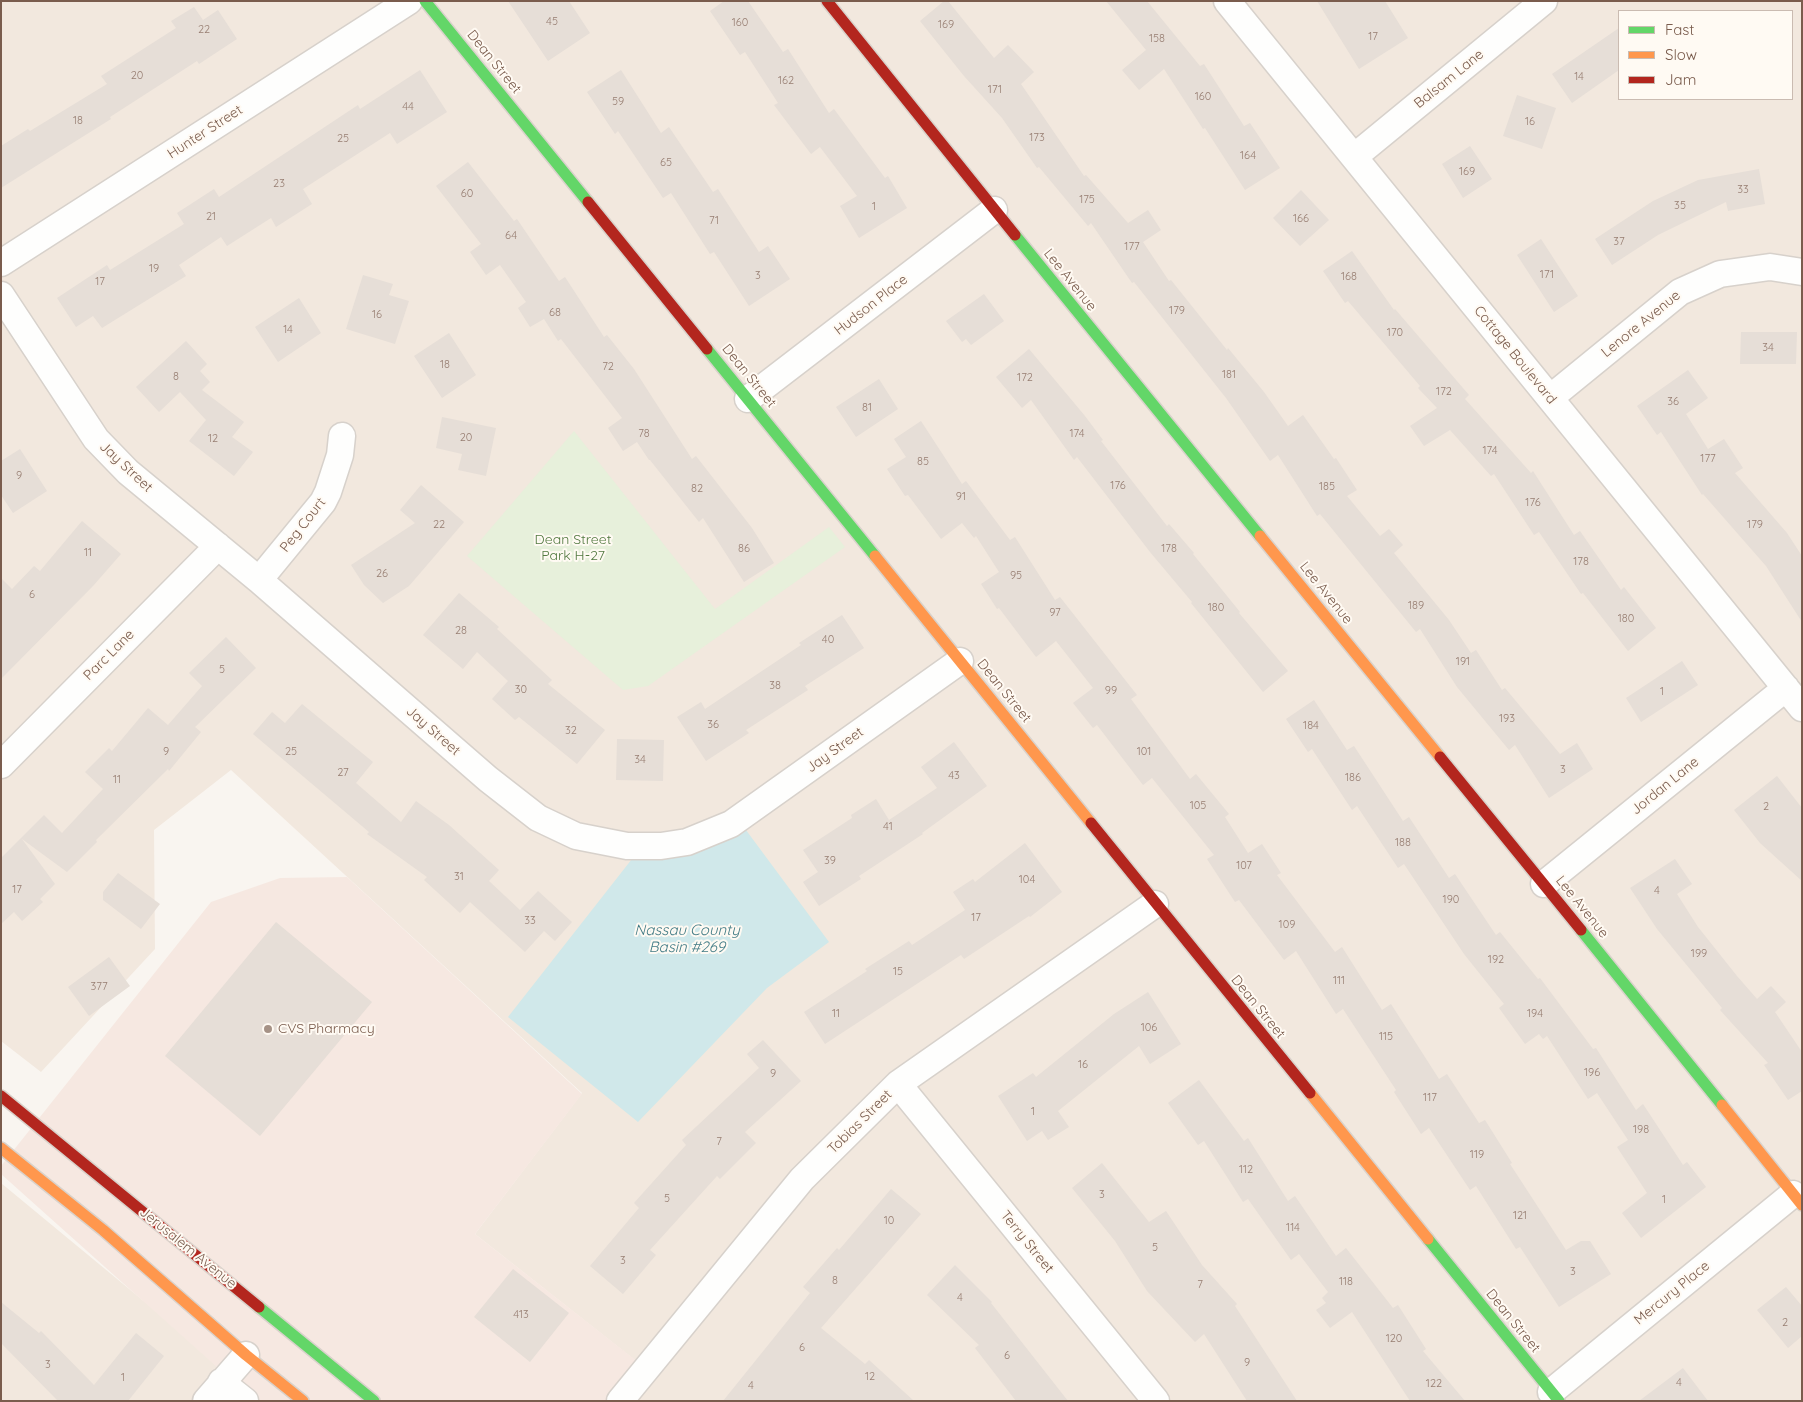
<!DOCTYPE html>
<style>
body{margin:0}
#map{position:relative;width:1803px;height:1402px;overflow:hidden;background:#f9f5f0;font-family:Quicksand,sans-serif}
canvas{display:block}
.frame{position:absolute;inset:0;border:2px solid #7a5c4d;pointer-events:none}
.legend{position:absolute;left:1618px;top:10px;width:175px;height:90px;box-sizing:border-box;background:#fffaf3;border:1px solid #cabbb1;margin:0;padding:6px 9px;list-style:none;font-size:15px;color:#7a5c4d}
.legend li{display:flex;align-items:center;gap:10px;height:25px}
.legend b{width:25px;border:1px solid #cabbb1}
</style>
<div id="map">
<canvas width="1803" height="1402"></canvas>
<div class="frame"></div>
<ul class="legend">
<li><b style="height:6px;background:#63d668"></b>Fast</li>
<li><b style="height:6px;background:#ff974d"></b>Slow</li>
<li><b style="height:6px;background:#b3261e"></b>Jam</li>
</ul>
</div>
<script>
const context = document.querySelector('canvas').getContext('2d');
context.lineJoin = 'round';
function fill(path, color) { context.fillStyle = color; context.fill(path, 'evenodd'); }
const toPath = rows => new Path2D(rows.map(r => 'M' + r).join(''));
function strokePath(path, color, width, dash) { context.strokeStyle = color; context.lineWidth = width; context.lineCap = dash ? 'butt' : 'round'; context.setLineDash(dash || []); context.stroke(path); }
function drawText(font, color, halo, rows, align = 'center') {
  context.font = font + ' Quicksand,sans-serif'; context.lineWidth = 4; context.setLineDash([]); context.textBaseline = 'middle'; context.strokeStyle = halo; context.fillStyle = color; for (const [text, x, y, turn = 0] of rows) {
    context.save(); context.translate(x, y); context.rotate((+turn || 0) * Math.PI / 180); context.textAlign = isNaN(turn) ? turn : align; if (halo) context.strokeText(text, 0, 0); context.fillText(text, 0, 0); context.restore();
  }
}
fill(toPath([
 [1,1,1802,1,1802,1401,636,1401,655,1376,475,1234,582,1093,231,770,154,830,155,949,41,1072,1,1041],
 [1619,11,1792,11,1792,99,1619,99],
 [1,1183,203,1350,245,1401,1,1401]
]), '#f2e8de');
fill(toPath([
 [347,877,582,1094,475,1234,656,1376,636,1401,250,1401,238,1386,1,1174,1,1166,211,902,280,878]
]), '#f6e8e1');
fill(toPath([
 [574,431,715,609,829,527,845,547,648,686,623,690,467,556]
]), '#e7f0db');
fill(toPath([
 [740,822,829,942,767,988,638,1122,508,1017,639,850]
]), '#d0e8ea');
fill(toPath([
 [508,1,569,1,590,33,548,61],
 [724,1,748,1,783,52,788,49,829,113,834,109,885,178,888,176,907,208,859,238,840,206,857,196,820,147,811,154,774,105,778,103,745,52,740,55,710,11],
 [944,1,948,1,994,58,1008,45,1034,72,1021,84,1084,176,1086,175,1128,223,1148,210,1161,230,1143,242,1169,281,1171,280,1227,350,1228,348,1264,392,1288,426,1303,415,1334,459,1336,458,1357,490,1347,496,1380,536,1389,529,1403,545,1394,553,1449,620,1471,653,1476,650,1502,690,1505,688,1560,754,1577,743,1593,769,1549,798,1515,745,1509,750,1457,687,1420,629,1416,632,1320,514,1317,516,1278,455,1270,461,1226,398,1134,282,1132,283,1091,223,1088,226,1039,167,1037,168,1002,118,964,76,920,21],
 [1106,1,1147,1,1200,66,1204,64,1244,126,1250,123,1280,168,1245,190,1205,128,1203,129,1164,69,1139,90,1122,70,1146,50],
 [1317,1,1385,1,1408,38,1359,69],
 [194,7,203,20,218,10,237,39,199,64,197,61,110,117,111,119,1,188,1,146,28,129,30,131,107,84,101,76,176,28,171,21],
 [1619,28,1619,70,1572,103,1552,74],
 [420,70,447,112,397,144,390,133,303,189,312,204,276,227,271,218,227,246,221,237,179,265,186,276,102,328,93,316,76,327,57,298,107,265,110,270,184,224,177,213,214,189,219,197,358,105,360,109],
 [621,70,661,133,669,127,713,192,718,189,759,252,768,246,790,279,749,306,714,252,710,254,671,193,663,198,618,131,615,134,587,92],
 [1517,95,1556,108,1542,149,1503,136],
 [1470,146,1492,179,1463,198,1442,164],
 [468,162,514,221,517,219,559,281,565,277,604,337,607,335,634,369,692,459,696,456,752,528,774,563,744,582,703,518,699,522,650,460,649,460,637,442,623,451,608,428,622,418,561,339,558,341,544,319,530,327,518,308,526,302,500,265,486,275,470,252,481,244,436,186],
 [1759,169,1765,204,1728,211,1726,202,1658,235,1612,265,1595,239,1653,201,1698,180],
 [1301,190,1329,220,1300,246,1273,218],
 [1541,239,1578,296,1554,312,1517,255],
 [1352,251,1394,310,1395,309,1469,395,1465,399,1531,473,1533,471,1574,535,1580,531,1621,590,1624,587,1656,628,1628,651,1583,593,1581,594,1539,532,1534,535,1494,474,1491,476,1450,430,1424,446,1410,426,1437,408,1418,388,1420,386,1348,301,1345,303,1323,271],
 [363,275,393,284,389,295,409,301,395,344,346,329],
 [984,294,1004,321,971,345,966,339,962,342,946,321],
 [299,298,321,333,278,362,255,327],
 [1741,332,1797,332,1796,364,1740,364],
 [449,333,476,375,442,398,414,356],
 [186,341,207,364,200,371,210,382,202,390,244,422,232,437,253,452,234,476,189,441,206,420,180,392,159,412,136,387],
 [1029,349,1085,416,1103,440,1101,441,1167,526,1169,524,1194,553,1193,554,1240,612,1239,613,1288,671,1263,692,1191,603,1192,602,1150,552,1077,457,1074,460,1031,400,1022,408,996,377],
 [1688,370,1708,398,1686,414,1708,449,1724,439,1743,468,1735,473,1787,533,1802,556,1802,622,1766,566,1703,494,1702,495,1661,432,1657,435,1637,406],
 [879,379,898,409,856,437,836,407],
 [442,417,496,428,486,476,458,470,462,454,436,448],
 [921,421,962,484,966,481,1010,540,1015,537,1055,600,1060,597,1137,695,1131,699,1190,779,1196,774,1229,814,1225,817,1248,853,1262,844,1281,873,1277,875,1335,952,1342,947,1382,1010,1391,1004,1439,1079,1447,1074,1479,1123,1485,1120,1512,1163,1510,1164,1566,1250,1581,1241,1590,1241,1611,1274,1559,1307,1520,1247,1516,1249,1476,1186,1470,1190,1429,1128,1421,1134,1394,1092,1396,1090,1343,1009,1336,1014,1296,951,1284,960,1239,900,1235,902,1207,859,1214,855,1152,778,1143,785,1097,725,1093,728,1073,703,1093,688,1056,641,1036,657,999,608,997,609,981,584,999,572,976,536,974,538,962,523,941,539,908,495,905,496,887,469,906,457,894,439],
 [20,449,47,491,13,513,1,495,1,461],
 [421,485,464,522,409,586,383,603,364,585,351,565,415,523,400,510],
 [82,521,121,554,93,586,1,679,1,578,12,589,34,566,40,571],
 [459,593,499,627,497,629,552,680,548,684,605,730,577,764,519,717,515,720,492,699,508,681,477,652,463,669,423,635],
 [842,615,864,648,805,686,808,690,746,730,749,733,706,761,677,717,701,702,705,709,801,645,799,643],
 [226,637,256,668,195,727,201,732,169,771,168,769,96,840,97,842,67,872,22,839,55,884,40,899,43,902,22,921,14,912,1,924,1,858,44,815,62,833,103,789,85,772,109,748,112,751,148,708,168,725,202,686,189,673],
 [1682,661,1698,685,1641,722,1626,698],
 [1314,700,1347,750,1354,746,1403,821,1409,817,1449,878,1455,874,1496,935,1500,932,1538,979,1540,978,1593,1049,1596,1048,1636,1110,1643,1104,1683,1165,1687,1162,1706,1187,1641,1238,1622,1213,1647,1193,1617,1147,1628,1140,1597,1093,1588,1099,1547,1036,1543,1039,1539,1034,1525,1044,1499,1008,1504,1004,1464,954,1404,864,1398,868,1357,806,1352,810,1312,749,1308,752,1286,719],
 [302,704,373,762,356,783,401,822,416,801,449,825,499,870,489,881,520,910,538,891,572,922,555,941,544,931,525,952,470,902,460,913,424,880,427,877,367,834,369,832,253,734,272,712,285,723],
 [617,739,664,740,663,781,616,780],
 [954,742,987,786,922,833,923,834,859,876,861,879,819,906,803,882,818,872,803,850,852,818,851,815,876,799,889,820,937,788,921,767],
 [1777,776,1802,808,1802,881,1760,843,1734,810],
 [1025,843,1062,892,1030,917,1029,916,964,959,961,955,825,1044,804,1012,867,971,865,969,909,941,912,945,965,910,953,892,973,879,975,882],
 [1675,859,1692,884,1677,894,1698,927,1737,976,1757,999,1771,986,1786,1002,1775,1012,1802,1052,1802,1091,1788,1100,1764,1065,1768,1063,1720,1010,1722,1008,1657,929,1630,888],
 [118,873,160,904,141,929,103,900,103,892],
 [276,922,372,1002,260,1136,165,1056],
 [109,957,130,986,89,1016,68,987],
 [1148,992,1181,1044,1150,1064,1139,1046,1058,1111,1069,1127,1048,1140,1042,1131,1027,1141,998,1096,1033,1073,1036,1077,1114,1014],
 [763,1040,801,1081,745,1132,756,1143,720,1179,717,1176,650,1250,656,1255,623,1294,590,1266,639,1208,634,1203,686,1145,682,1140,759,1068,747,1054],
 [1199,1080,1244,1141,1248,1138,1288,1201,1295,1196,1336,1256,1346,1248,1393,1308,1398,1305,1426,1349,1423,1351,1465,1401,1410,1401,1352,1312,1330,1328,1316,1310,1326,1303,1322,1298,1328,1292,1299,1254,1291,1260,1248,1199,1243,1202,1204,1141,1198,1145,1168,1103],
 [1102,1163,1149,1222,1166,1211,1202,1265,1237,1304,1235,1306,1297,1401,1247,1401,1204,1334,1195,1342,1147,1291,1115,1241,1072,1188],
 [891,1189,921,1214,821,1328,865,1364,869,1360,914,1401,723,1401,810,1293,803,1287,837,1248,839,1250],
 [955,1265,992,1302,991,1303,1068,1401,1016,1401,975,1348,979,1345,927,1295],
 [513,1269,569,1313,530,1362,474,1317],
 [1786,1287,1802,1306,1802,1336,1788,1348,1757,1310],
 [1,1302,39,1333,41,1331,94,1385,136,1333,164,1356,128,1401,58,1401,1,1343],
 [1683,1368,1708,1401,1639,1401]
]), '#e6ded7');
const street = toPath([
 [1227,1,1802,708],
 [1354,157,1544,1],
 [1,263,409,1],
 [1,295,96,439,128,472,259,580,488,779,538,818,576,836,627,846,661,846,687,842,731,824,960,661],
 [1550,398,1680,292,1720,274,1770,267,1802,272],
 [748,399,994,210],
 [259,580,323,502,328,492,340,455,342,436],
 [1,765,218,546],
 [1544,884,1786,688],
 [898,1084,1156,1401],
 [221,1382,245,1401],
 [1551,1392,1793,1194],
 [206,1401,246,1355],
 [620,1401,802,1179,898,1084,1155,904]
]);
const fast = toPath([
 [425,1,588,202],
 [1015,235,1260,536],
 [707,349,875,556],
 [1581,930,1722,1105],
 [1428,1239,1559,1401],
 [259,1307,374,1401]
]);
const slow = toPath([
 [1260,536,1440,757],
 [875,556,1091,823],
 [1310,1093,1428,1239],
 [1722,1105,1802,1205],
 [1,1148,103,1230,246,1355,303,1401]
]);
const jam = toPath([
 [827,1,1015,235],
 [588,202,707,349],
 [1440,757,1581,930],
 [1091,823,1310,1093],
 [1,1096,259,1307]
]);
strokePath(street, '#d7d1cb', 29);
strokePath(fast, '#d9d2cb', 14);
strokePath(slow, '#d9d2cb', 14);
strokePath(jam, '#d9d2cb', 14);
strokePath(street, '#fefefd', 26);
strokePath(fast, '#63d668', 11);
strokePath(slow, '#ff974d', 11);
strokePath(jam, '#b3261e', 11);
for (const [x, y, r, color] of [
 [268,1029,5,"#a69286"]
]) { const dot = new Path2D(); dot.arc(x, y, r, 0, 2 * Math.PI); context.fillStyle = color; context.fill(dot); strokePath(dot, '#fffaf3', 2); }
drawText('11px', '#977e72', null, [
 ["45",552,22],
 ["160",740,23],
 ["169",946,25],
 ["22",204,30],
 ["17",1373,37],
 ["158",1157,39],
 ["20",137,76],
 ["14",1579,77],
 ["162",786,81],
 ["171",995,90],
 ["160",1203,97],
 ["59",618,102],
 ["44",408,107],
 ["18",78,121],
 ["16",1530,122],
 ["173",1037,138],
 ["25",343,139],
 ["164",1248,156],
 ["65",666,163],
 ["169",1467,172],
 ["23",279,184],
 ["33",1743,190],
 ["60",467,194],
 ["175",1087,200],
 ["35",1680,206],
 ["1",874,207],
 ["21",211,217],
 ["166",1301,219],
 ["71",714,221],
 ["64",511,236],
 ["37",1619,242],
 ["177",1132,247],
 ["19",154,269],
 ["171",1547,275],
 ["3",758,276],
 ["168",1349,277],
 ["17",100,282],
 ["179",1177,311],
 ["68",555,313],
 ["16",377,315],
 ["14",288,330],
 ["170",1395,333],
 ["34",1768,348],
 ["18",445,365],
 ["72",608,367],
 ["181",1229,375],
 ["8",176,377],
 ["172",1025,378],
 ["172",1444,392],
 ["36",1673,402],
 ["81",867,408],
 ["78",644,434],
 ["174",1077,434],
 ["20",466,438],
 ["12",213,439],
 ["174",1490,451],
 ["177",1708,459],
 ["85",923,462],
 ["9",19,476],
 ["176",1118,486],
 ["185",1327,487],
 ["82",697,489],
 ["91",961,497],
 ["176",1533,503],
 ["22",439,525],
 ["179",1755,525],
 ["86",744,549],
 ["178",1169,549],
 ["11",88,553],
 ["178",1581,562],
 ["26",382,574],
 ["95",1016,576],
 ["6",32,595],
 ["189",1416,606],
 ["180",1216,608],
 ["97",1055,613],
 ["180",1626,619],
 ["28",461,631],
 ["40",828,640],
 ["191",1463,662],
 ["5",222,670],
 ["38",775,686],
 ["30",521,690],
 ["99",1111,691],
 ["1",1662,692],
 ["193",1507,719],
 ["36",713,725],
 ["184",1311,726],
 ["32",571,731],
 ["9",166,752],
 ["25",291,752],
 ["101",1144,752],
 ["34",640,760],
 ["3",1563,770],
 ["27",343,773],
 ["43",954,776],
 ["186",1353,778],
 ["11",117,780],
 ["105",1198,806],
 ["2",1766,807],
 ["41",888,827],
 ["188",1403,843],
 ["39",830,861],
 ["107",1244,866],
 ["31",459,877],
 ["104",1027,880],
 ["17",17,890],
 ["4",1657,891],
 ["190",1451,900],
 ["17",976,918],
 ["33",530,921],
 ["109",1287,925],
 ["199",1699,954],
 ["192",1496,960],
 ["15",898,972],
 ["111",1339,981],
 ["377",99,987],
 ["11",836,1014],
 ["194",1535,1014],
 ["106",1149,1028],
 ["115",1386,1037],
 ["16",1083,1065],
 ["196",1592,1073],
 ["9",773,1074],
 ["117",1430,1098],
 ["1",1033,1112],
 ["198",1641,1130],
 ["7",719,1142],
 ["119",1477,1155],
 ["112",1246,1170],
 ["3",1102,1195],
 ["5",667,1199],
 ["1",1664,1200],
 ["121",1520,1216],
 ["10",889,1221],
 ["114",1293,1228],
 ["5",1155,1248],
 ["3",623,1261],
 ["3",1573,1272],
 ["8",835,1281],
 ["118",1346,1282],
 ["7",1200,1285],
 ["4",960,1298],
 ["413",521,1315],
 ["2",1785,1323],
 ["120",1394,1339],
 ["6",802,1348],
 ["6",1007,1356],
 ["9",1247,1363],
 ["3",48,1365],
 ["12",870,1377],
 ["1",123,1378],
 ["4",1679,1383],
 ["122",1434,1384],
 ["4",751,1386]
]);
drawText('14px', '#7a5c4d', '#fffaf3', [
 ["Dean Street",494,62,51],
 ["Balsam Lane",1449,79,-39],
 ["Hunter Street",205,132,-33],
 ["Lee Avenue",1070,280,51],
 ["Hudson Place",871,305,-38],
 ["Lenore Avenue",1641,324,-39],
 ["Cottage Boulevard",1515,355,51],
 ["Dean Street",749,376,51],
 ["Jay Street",126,467,43],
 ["Peg Court",303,525,-52],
 ["Lee Avenue",1326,593,51],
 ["Parc Lane",109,655,-45],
 ["Dean Street",1004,691,51],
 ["Jay Street",433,731,41],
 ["Jay Street",835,750,-36],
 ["Jordan Lane",1665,786,-39],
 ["Lee Avenue",1582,907,51],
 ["Dean Street",1258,1007,51],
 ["Tobias Street",860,1122,-45],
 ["Terry Street",1027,1242,51],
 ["Jerusalem Avenue",188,1248,39],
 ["Mercury Place",1672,1293,-39],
 ["Dean Street",1513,1321,51]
]);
drawText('14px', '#537a41', '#fffaf3', [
 ["Dean Street",573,540],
 ["Park H-27",573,556]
]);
drawText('14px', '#7a5c4d', '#fffaf3', [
 ["CVS Pharmacy",278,1029]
], 'left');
drawText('italic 15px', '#437c86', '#fffaf3', [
 ["Nassau County",687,930],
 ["Basin #269",687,947]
]);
</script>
